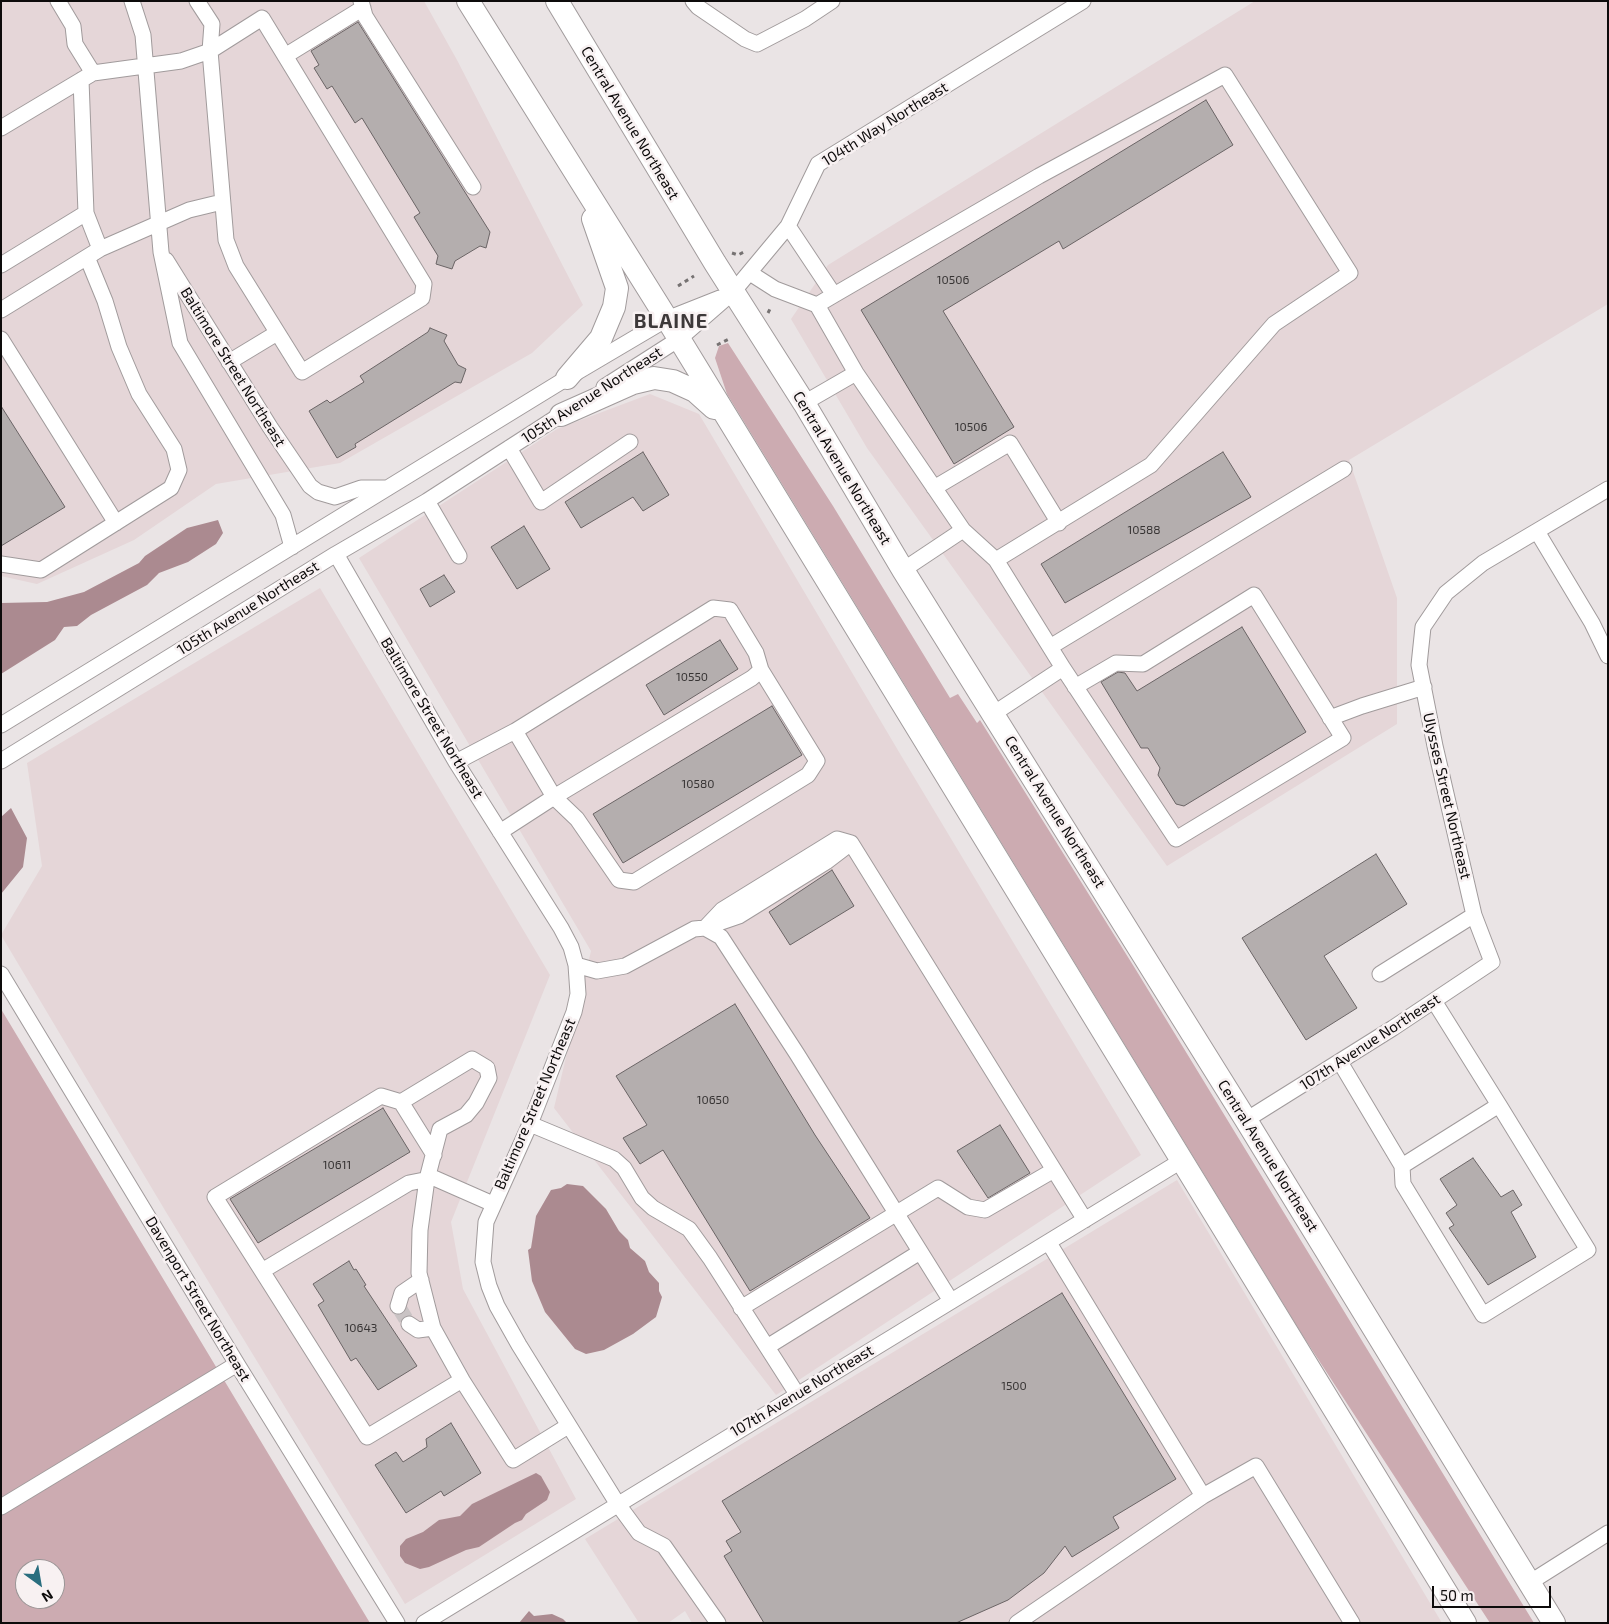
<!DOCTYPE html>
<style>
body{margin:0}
#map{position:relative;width:1609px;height:1624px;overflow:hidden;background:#eae4e5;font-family:"Exo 2",sans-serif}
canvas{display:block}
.frame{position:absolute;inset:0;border:2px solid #0d0b0b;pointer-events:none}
.north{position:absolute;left:15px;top:1559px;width:50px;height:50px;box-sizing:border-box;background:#f8f1f2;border:1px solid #9a9596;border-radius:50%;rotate:148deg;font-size:14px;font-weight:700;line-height:20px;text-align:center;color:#0d0b0b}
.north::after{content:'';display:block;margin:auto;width:18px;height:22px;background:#2a6e7f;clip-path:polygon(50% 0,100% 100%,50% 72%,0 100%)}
.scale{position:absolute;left:1432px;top:1586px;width:119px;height:22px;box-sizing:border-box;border:2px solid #0d0b0b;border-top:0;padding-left:6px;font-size:15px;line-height:18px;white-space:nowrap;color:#0d0b0b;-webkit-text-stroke:4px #f8f1f2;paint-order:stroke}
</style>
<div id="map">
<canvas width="1609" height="1624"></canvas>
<div class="frame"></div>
<div class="north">N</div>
<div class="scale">50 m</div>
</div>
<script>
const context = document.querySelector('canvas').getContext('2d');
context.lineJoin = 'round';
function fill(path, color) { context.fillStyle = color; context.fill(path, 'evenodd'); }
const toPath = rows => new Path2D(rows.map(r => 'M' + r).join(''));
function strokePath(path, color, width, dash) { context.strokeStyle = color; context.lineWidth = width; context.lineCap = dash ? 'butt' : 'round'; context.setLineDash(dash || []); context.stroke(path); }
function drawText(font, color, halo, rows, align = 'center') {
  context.font = font + ' "Exo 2",sans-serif'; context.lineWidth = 5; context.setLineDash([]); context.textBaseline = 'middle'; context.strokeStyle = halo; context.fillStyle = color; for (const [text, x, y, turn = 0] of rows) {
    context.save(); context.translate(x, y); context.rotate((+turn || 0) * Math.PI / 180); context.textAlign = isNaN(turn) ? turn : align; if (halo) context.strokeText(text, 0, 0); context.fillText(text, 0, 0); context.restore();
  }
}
fill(toPath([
 [1,1,424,1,457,60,583,305,532,353,340,463,216,484,134,540,37,584,1,576],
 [1255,1,1608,1,1608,304,1349,460,1397,598,1397,724,1167,866,867,448,791,319,828,265],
 [650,394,699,414,899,752,1141,1155,776,1395,554,1108,591,951,359,558,557,429],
 [320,588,550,975,451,1222,463,1289,576,1499,405,1604,166,1212,1,935,42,866,27,763],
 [1177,1180,1442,1623,692,1623,685,1611,668,1623,639,1623,585,1539]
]), '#e5d6d8');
fill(toPath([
 [728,343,833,506,950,698,958,694,977,723,980,720,1136,970,1534,1623,1490,1623,1303,1336,727,394,715,358,719,346],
 [1,1009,370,1623,1,1623],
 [25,1569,55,1569,55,1599,25,1599]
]), '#ccabb1');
fill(toPath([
 [218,520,223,533,216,544,188,562,159,573,147,585,91,615,77,626,64,627,55,640,1,674,1,603,47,602,84,592,139,563,145,556,187,528],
 [11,808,27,838,23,867,1,894,1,817],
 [567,1184,583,1186,606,1209,619,1231,628,1240,630,1248,645,1261,649,1272,659,1283,659,1291,662,1297,656,1317,633,1334,604,1350,586,1354,575,1349,545,1312,532,1281,528,1250,531,1248,536,1216,551,1190,561,1188],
 [536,1473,541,1476,550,1492,547,1500,526,1514,522,1520,515,1523,479,1547,466,1550,429,1567,420,1569,405,1563,400,1556,400,1546,406,1539,423,1532,439,1520,460,1516,472,1504],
 [529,1611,534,1616,552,1614,563,1619,567,1623,519,1623]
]), '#ab8a90');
const building = toPath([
 [358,22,490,232,486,248,480,246,455,261,452,269,436,264,438,256,414,217,420,213,362,118,355,123,332,86,327,89,314,68,319,65,311,51,358,22],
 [1206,100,1233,145,1063,249,1059,241,943,311,1014,427,954,464,861,310,1206,100],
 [430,328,447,335,444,341,458,365,466,369,461,383,455,382,355,444,356,447,337,458,309,411,327,400,330,403,364,382,360,376,428,332,430,328],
 [1,406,65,507,1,546,1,406],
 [643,452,669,495,643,511,633,497,581,528,565,502,643,452],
 [1223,452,1251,497,1065,603,1041,564,1223,452],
 [524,526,550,569,517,589,491,547,524,526],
 [444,575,455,592,430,607,420,589,444,575],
 [1242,627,1306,732,1184,806,1176,804,1158,775,1160,768,1148,748,1141,748,1101,682,1118,672,1125,673,1137,691,1242,627],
 [720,640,738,669,664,715,646,685,720,640],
 [772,706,802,755,623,863,593,814,772,706],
 [1376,854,1407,904,1324,956,1357,1008,1306,1040,1242,938,1376,854],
 [832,870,854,906,790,945,769,912,832,870],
 [735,1004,815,1135,870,1218,750,1291,663,1150,640,1164,623,1138,647,1125,616,1076,735,1004],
 [383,1108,410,1152,258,1243,230,1199,383,1108],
 [1000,1125,1030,1173,988,1198,957,1151,1000,1125],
 [1473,1158,1501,1197,1513,1190,1522,1205,1511,1212,1536,1257,1488,1285,1449,1228,1454,1225,1446,1213,1457,1205,1440,1179,1473,1158],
 [349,1261,354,1270,356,1269,366,1285,364,1286,417,1366,378,1390,356,1358,351,1361,318,1305,324,1301,313,1284,349,1261],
 [1062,1293,1176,1479,1113,1517,1119,1528,1072,1557,1065,1546,1044,1573,1008,1600,956,1623,764,1623,724,1556,732,1551,726,1541,741,1532,722,1501,1062,1293],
 [451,1423,481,1473,444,1496,441,1491,406,1513,375,1465,396,1452,403,1462,427,1447,426,1439,451,1423]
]);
fill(building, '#b4aeae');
strokePath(building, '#6b6566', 1);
strokePath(toPath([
 [398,1306,409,1324]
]), '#c9c3c4', 15, [15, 8]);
const minor = toPath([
 [58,1,73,26,75,44,93,73],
 [132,1,143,35,161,252,180,343,283,515,292,547],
 [361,1,365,16,473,187],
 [693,1,698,7,745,39,757,44,805,19,832,1],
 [285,56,363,8],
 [81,80,86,213,100,249],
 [1,128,93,73,181,61,210,51,262,18,424,284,422,298,302,372,236,266,226,240,210,51,212,24,197,1],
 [788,226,834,295,817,305,856,373,963,530,996,560,1063,668,1129,768,1176,839,1343,738,1254,595,1143,664,1116,663,1075,687],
 [166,260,270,427,310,486,318,492,335,497,361,488,387,488],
 [1,265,86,213],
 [750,273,775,289,817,305],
 [834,295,1039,176,1225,75,1350,273,1274,324,1151,465,996,560],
 [1,310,100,249,189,210,222,202],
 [1,339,116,523],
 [229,362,277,333],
 [604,387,679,339,733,292,788,226,818,164,1083,1],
 [804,403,856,373],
 [509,448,541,502,630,442],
 [934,488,1010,443,1059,523],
 [427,501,459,556],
 [1538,533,1592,623,1608,656],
 [336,554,456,762,561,928,571,947,576,965,578,994,574,1012,530,1124,486,1222,483,1262,489,1286,497,1306,519,1345,617,1503,639,1533,664,1546,718,1623],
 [1,564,41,570,171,488,179,470,174,449,139,394,119,347,105,301,87,257],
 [903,570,963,530],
 [1050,647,1344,469],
 [993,714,1063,668],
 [1330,718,1362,706,1424,687],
 [1,725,567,378,667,319,720,298],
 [515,731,713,608,730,610,756,653,761,670,817,761,808,775,634,882,619,880,577,819,554,797,752,678,761,670],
 [1,761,336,554,427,501,568,410],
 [456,762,515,731,554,797,500,832],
 [707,927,739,916,826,862,851,843],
 [705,928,722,910,837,839,851,843,1085,1220],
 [576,965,597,971,625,966,694,929,705,928,721,937,797,1054,951,1301],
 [1,974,237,1364,397,1623],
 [1380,974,1474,915],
 [1340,1062,1402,1166,1499,1105,1434,1001],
 [401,1102,472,1059,487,1068,489,1078,476,1103,466,1115,440,1129,427,1179,420,1230,419,1273,433,1328,462,1380],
 [1246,1120,1393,1028,1492,962,1474,915,1435,746,1419,665,1423,627,1446,593,1483,563,1608,489],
 [530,1124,614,1159,624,1168,642,1198,653,1208,689,1229,710,1258,797,1394],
 [1402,1166,1403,1184,1483,1315,1588,1250,1499,1105],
 [493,1204,434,1178,409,1183,262,1271,367,1437,462,1380,513,1460,568,1426],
 [1049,1243,1203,1496,1256,1466,1352,1623],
 [262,1271,215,1197,381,1096,401,1102,434,1155],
 [398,1306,402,1293,421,1280],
 [741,1308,938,1188,968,1207,985,1210,1054,1170],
 [409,1324,418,1330,433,1328],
 [767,1347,920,1252],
 [1,1507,237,1364],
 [1529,1583,1608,1533],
 [424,1623,1181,1161],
 [1017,1623,1203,1496]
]);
const highway = toPath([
 [468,1,667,319,1465,1623],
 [557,1,715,263,804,403,903,570,1246,1120,1554,1623],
 [567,378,601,338,614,307,617,288,593,219],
 [561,415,633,383,654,378,673,381,695,391,714,408]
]);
strokePath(minor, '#a19b9c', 17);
strokePath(highway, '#a19b9c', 24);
strokePath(toPath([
 [732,253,738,255,746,251],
 [678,286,694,276],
 [768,313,771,307],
 [717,345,729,339]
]), '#767272', 3, [4, 4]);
strokePath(minor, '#fff', 15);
strokePath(highway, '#fff', 22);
drawText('12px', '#373434', null, [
 ["10506",953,280],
 ["10506",971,427],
 ["10588",1144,530],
 ["10550",692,677],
 ["10580",698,784],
 ["10650",713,1100],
 ["10611",337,1165],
 ["10643",361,1328],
 ["1500",1014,1386]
]);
drawText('15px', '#0d0b0b', '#f8f1f2', [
 ["Central Avenue Northeast",630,123,59],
 ["104th Way Northeast",885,124,-32],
 ["Baltimore Street Northeast",233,367,58],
 ["105th Avenue Northeast",592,395,-33],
 ["Central Avenue Northeast",842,468,59],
 ["105th Avenue Northeast",248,608,-32],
 ["Baltimore Street Northeast",432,718,59],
 ["Ulysses Street Northeast",1447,796,77],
 ["Central Avenue Northeast",1055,812,58],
 ["107th Avenue Northeast",1370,1042,-33],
 ["Baltimore Street Northeast",535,1104,-67],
 ["Central Avenue Northeast",1268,1156,58],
 ["Davenport Street Northeast",198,1299,59],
 ["107th Avenue Northeast",802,1391,-31]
]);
context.letterSpacing = '1px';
drawText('bold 20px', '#3d3839', '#f8f1f2', [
 ["BLAINE",671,321]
]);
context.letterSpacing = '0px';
</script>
